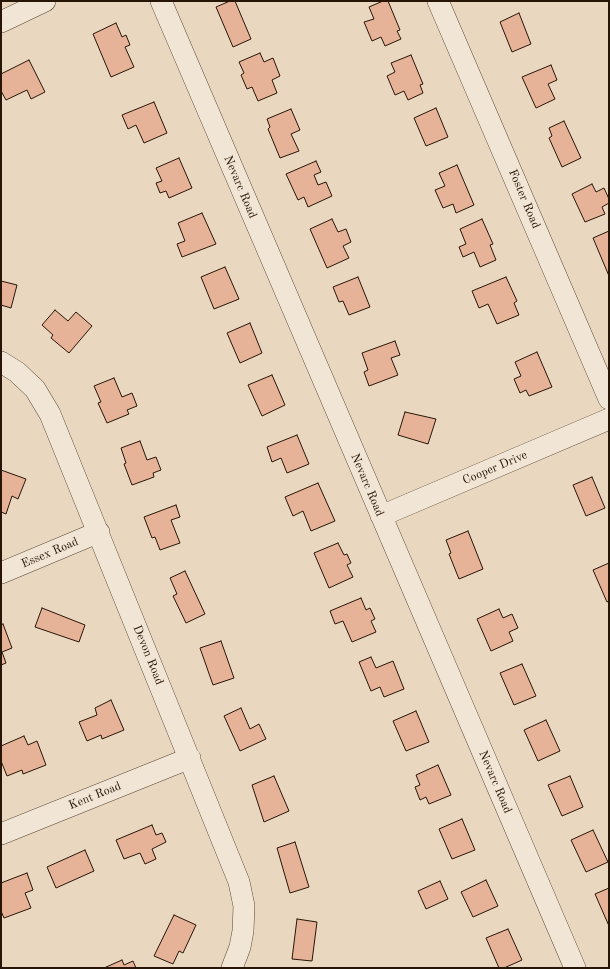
<!DOCTYPE html>
<style>
body{margin:0}
#map{position:relative;width:610px;height:969px;overflow:hidden;background:#e9d7bf;font-family:"Old Standard TT",serif}
canvas{display:block}
.frame{position:absolute;inset:0;border:2px solid #271506;pointer-events:none}
</style>
<div id="map">
<canvas width="610" height="969"></canvas>
<div class="frame"></div>
</div>
<script>
const context = document.querySelector('canvas').getContext('2d');
context.lineJoin = 'round';
function fill(path, color) { context.fillStyle = color; context.fill(path, 'evenodd'); }
const toPath = rows => new Path2D(rows.map(r => 'M' + r).join(''));
function strokePath(path, color, width, dash) { context.strokeStyle = color; context.lineWidth = width; context.lineCap = dash ? 'butt' : 'round'; context.setLineDash(dash || []); context.stroke(path); }
function drawText(font, color, halo, rows, align = 'center') {
  context.font = font + ' "Old Standard TT",serif'; context.lineWidth = 4; context.setLineDash([]); context.textBaseline = 'middle'; context.strokeStyle = halo; context.fillStyle = color; for (const [text, x, y, turn = 0] of rows) {
    context.save(); context.translate(x, y); context.rotate((+turn || 0) * Math.PI / 180); context.textAlign = isNaN(turn) ? turn : align; if (halo) context.strokeText(text, 0, 0); context.fillText(text, 0, 0); context.restore();
  }
}
const building = toPath([
 [230,1,235,1,251,39,233,47,216,7,230,1],
 [383,1,388,1,400,30,397,31,401,39,385,46,381,37,372,41,364,22,374,19,369,7,383,1],
 [519,13,531,44,512,52,500,22,519,13],
 [116,23,122,37,126,35,130,45,125,47,134,67,111,77,93,34,116,23],
 [260,53,264,62,273,58,280,76,272,80,277,93,258,101,252,87,247,89,241,75,244,73,239,62,260,53],
 [411,55,423,84,420,85,423,93,408,100,404,91,395,95,387,76,395,72,391,63,411,55],
 [29,60,45,92,31,99,27,90,6,100,1,91,1,74,29,60],
 [551,65,557,80,548,84,555,99,536,108,522,77,551,65],
 [154,102,167,133,144,143,136,125,128,129,122,115,154,102],
 [436,108,448,137,426,146,414,118,436,108],
 [291,109,300,130,291,134,299,151,280,158,268,129,270,127,267,119,291,109],
 [564,121,581,158,562,167,549,138,552,136,549,128,564,121],
 [179,158,192,188,169,198,166,191,160,193,156,183,162,181,156,168,179,158],
 [316,161,321,172,314,175,318,185,326,182,332,196,308,207,304,197,298,200,286,174,316,161],
 [457,165,474,205,456,213,453,204,443,208,435,190,445,186,439,173,457,165],
 [592,184,596,192,604,188,609,199,609,203,602,207,605,214,585,222,572,194,592,184],
 [202,213,216,244,182,257,177,244,185,241,178,223,202,213],
 [332,219,338,232,346,229,351,242,343,246,349,258,327,268,310,229,332,219],
 [482,219,493,244,490,245,496,260,480,267,474,252,463,257,459,247,466,244,460,229,482,219],
 [609,231,609,276,593,238,609,231],
 [225,267,239,299,214,309,201,277,225,267],
 [358,277,370,307,349,315,343,301,339,302,333,287,358,277],
 [506,277,517,301,514,303,519,315,497,324,488,304,479,308,472,291,506,277],
 [1,281,17,285,11,308,1,305,1,281],
 [55,310,68,321,76,312,92,326,69,353,51,338,53,335,42,325,55,310],
 [250,323,262,353,240,363,227,333,250,323],
 [395,341,400,355,391,358,398,375,369,386,364,372,368,370,362,353,395,341],
 [537,352,552,387,529,396,526,390,520,393,514,379,521,376,515,362,537,352],
 [272,375,285,405,262,416,248,385,272,375],
 [114,378,122,397,132,393,137,406,127,410,129,414,107,423,98,403,101,402,94,386,114,378],
 [405,412,436,419,428,444,398,435,405,412],
 [297,435,309,464,287,473,281,458,272,462,267,447,297,435],
 [140,441,147,460,156,457,161,470,153,473,154,477,132,485,124,464,126,463,121,448,140,441],
 [1,470,26,479,18,499,12,496,6,514,1,512,1,470],
 [592,477,605,508,586,516,573,485,592,477],
 [318,483,335,521,311,531,303,511,293,516,285,497,318,483],
 [176,505,180,517,171,520,180,543,160,550,155,537,152,538,144,517,176,505],
 [468,531,483,569,459,579,449,554,451,553,446,540,468,531],
 [338,543,344,555,347,554,351,563,347,565,353,577,329,588,314,553,338,543],
 [609,563,609,601,607,602,593,570,609,563],
 [185,571,205,614,186,623,173,596,177,594,170,578,185,571],
 [361,598,366,610,370,608,375,619,371,621,376,632,352,642,343,621,335,624,330,611,361,598],
 [42,608,85,625,79,642,35,627,42,608],
 [499,609,503,618,512,614,518,628,509,632,513,641,491,651,477,619,499,609],
 [3,624,12,648,2,652,6,663,1,665,1,625,3,624],
 [221,641,234,678,213,685,200,648,221,641],
 [371,657,376,668,393,661,404,689,384,697,380,687,371,691,359,662,371,657],
 [522,664,536,696,514,705,500,673,522,664],
 [111,700,124,730,102,739,101,735,87,741,79,722,97,715,95,708,111,700],
 [241,708,250,729,259,724,266,739,240,751,224,716,241,708],
 [416,711,429,742,406,751,393,721,416,711],
 [546,720,560,751,538,761,524,730,546,720],
 [24,736,28,745,37,741,46,765,23,774,22,770,7,776,1,761,1,746,24,736],
 [438,765,451,795,429,804,426,797,420,800,415,787,420,785,416,775,438,765],
 [274,776,289,811,264,822,252,785,274,776],
 [570,776,583,807,562,816,548,785,570,776],
 [462,819,475,850,452,859,439,829,462,819],
 [152,825,156,835,162,833,166,842,152,849,156,859,145,864,140,853,124,859,116,840,152,825],
 [593,830,608,862,586,872,571,840,593,830],
 [295,842,309,887,290,893,277,848,295,842],
 [85,850,94,871,56,888,47,867,85,850],
 [27,873,33,890,25,893,31,908,4,918,1,911,1,883,27,873],
 [486,880,498,906,473,917,461,892,486,880],
 [440,881,448,899,426,909,418,891,440,881],
 [609,888,609,926,595,894,609,888],
 [174,915,196,925,183,953,179,951,173,964,154,956,174,915],
 [297,919,317,922,312,961,292,959,297,919],
 [508,929,522,960,504,968,499,968,486,938,508,929],
 [122,960,124,965,133,961,136,968,104,968,122,960]
]);
fill(building, '#e6b398');
strokePath(building, '#271506', 1);
const minor = toPath([
 [161,1,575,968],
 [438,1,609,399],
 [1,22,45,1],
 [1,362,17,372,35,389,50,414,239,882,244,906,243,931,240,947,232,968],
 [381,516,609,419],
 [1,573,99,532],
 [1,834,190,758]
]);
strokePath(minor, '#584634', 22);
strokePath(minor, '#f1e5d5', 21);
drawText('12px', '#271506', '#f1e5d5', [
 ["Nevarc Road",240,187,67],
 ["Foster Road",524,199,67],
 ["Cooper Drive",495,468,-23],
 ["Nevarc Road",367,485,67],
 ["Essex Road",50,553,-23],
 ["Devon Road",148,655,68],
 ["Nevarc Road",495,782,67],
 ["Kent Road",95,796,-22]
]);
</script>
